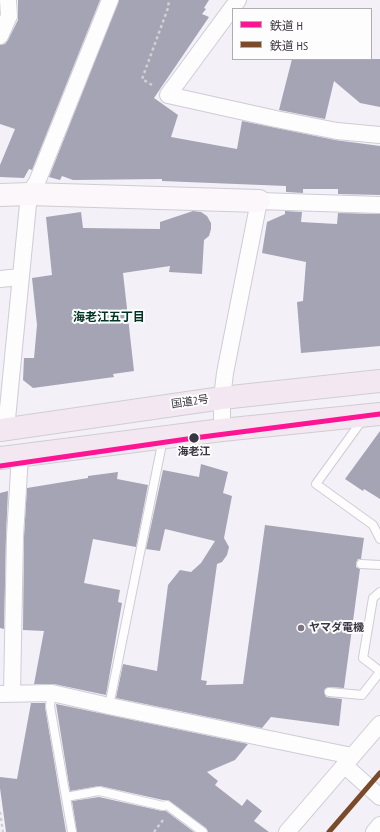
<!DOCTYPE html>
<meta charset="utf-8">
<style>
body{margin:0}
#map{position:relative;width:380px;height:832px;overflow:hidden;background:#f3f0f7;font-family:"PT Sans Narrow","Noto Sans JP",sans-serif}
canvas{display:block}
.legend{position:absolute;left:232px;top:8px;width:140px;height:52px;box-sizing:border-box;background:#fdfdfd;border:1px solid #afadb2;margin:0;padding:5px 7px;list-style:none;font-size:12px;color:#3b3542}
.legend li{display:flex;align-items:center;gap:8px;height:20px}
.legend b{width:20px;border:1px solid #afadb2}
</style>
<div id="map">
<canvas width="380" height="832"></canvas>
<ul class="legend">
<li><b style="height:5px;background:#ff1493"></b>鉄道 H</li>
<li><b style="height:5px;background:#7a4b2a"></b>鉄道 HS</li>
</ul>
</div>
<script>
const context = document.querySelector('canvas').getContext('2d');
context.lineJoin = 'round';
function fill(path, color) { context.fillStyle = color; context.fill(path, 'evenodd'); }
const toPath = rows => new Path2D(rows.map(r => 'M' + r).join(''));
function strokePath(path, color, width, dash) { context.strokeStyle = color; context.lineWidth = width; context.lineCap = dash ? 'butt' : 'round'; context.setLineDash(dash || []); context.stroke(path); }
function drawText(font, color, halo, rows, align = 'center') {
  context.font = font + ' "PT Sans Narrow","Noto Sans JP",sans-serif'; context.lineWidth = 4; context.setLineDash([]); context.textBaseline = 'middle'; context.strokeStyle = halo; context.fillStyle = color; for (const [text, x, y, turn = 0] of rows) {
    context.save(); context.translate(x, y); context.rotate((+turn || 0) * Math.PI / 180); context.textAlign = isNaN(turn) ? turn : align; if (halo) context.strokeText(text, 0, 0); context.fillText(text, 0, 0); context.restore();
  }
}
fill(toPath([
 [18,0,100,0,32,170,29,169,24,178,0,177,0,165,15,129,0,124,0,45,5,44,8,40,18,20],
 [119,0,209,0,204,8,206,9,202,14,209,17,154,98,178,115,171,137,237,149,242,121,335,140,380,146,380,195,338,194,338,189,303,189,303,193,286,192,286,186,162,181,162,179,73,180,62,176,60,180,49,177],
 [292,59,380,59,380,107,360,103,334,81,325,119,279,110],
 [193,211,201,212,207,216,211,223,211,229,209,236,204,240,202,274,169,272,170,266,123,273,134,371,113,374,114,377,33,388,23,380,24,358,34,358,37,325,32,278,52,275,46,217,81,212,83,228,160,229,160,222],
 [285,211,302,212,301,222,337,224,338,213,380,214,380,346,301,353,297,302,303,301,306,262,262,253,267,222,285,214],
 [380,431,380,499,364,489,363,491,345,479],
 [201,464,228,472,223,493,232,496,224,538,229,547,227,555,222,562,217,564,201,680,207,681,206,685,243,684,265,525,364,538,361,559,358,559,356,563,356,567,360,569,344,688,329,687,325,689,324,691,326,697,342,699,339,726,271,717,262,728,116,698,123,664,157,671,168,585,180,570,191,572,201,563,215,541,165,529,160,551,146,549,163,470,199,477],
 [118,472,117,479,148,485,136,547,93,539,84,583,120,590,118,602,122,603,106,695,54,684,34,684,44,631,23,630,24,536,27,488,88,478,88,476],
 [8,491,6,536,4,629,0,628,0,493],
 [31,703,45,703,45,707,66,832,6,832,0,788,0,777,17,779],
 [56,704,248,744,235,760,207,772,218,781,215,785,242,806,247,799,262,811,254,821,269,832,208,832,206,828,168,800,163,800,100,786,70,791],
 [99,797,162,811,166,811,194,832,77,832,72,801]
]), '#a5a4b5');
const lane = toPath([
 [363,419,316,484,373,525,380,539],
 [361,564,380,565],
 [380,592,373,598,363,658,380,671],
 [329,692,362,695,380,672],
 [52,693,50,706,72,832],
 [109,706,163,439],
 [66,797,99,791,163,806,167,805,203,832]
]);
const street = toPath([
 [238,0,168,95,276,119,337,131,380,135],
 [0,36,9,16,8,0],
 [0,279,20,277],
 [6,429,29,194,37,182,110,0],
 [222,430,222,398,225,373,259,201,380,205],
 [12,693,15,536,20,455],
 [0,694,52,693,109,706,352,756],
 [344,765,380,797],
 [287,832,380,724],
 [374,832,380,825]
]);
const secondary = toPath([
 [0,195,29,194,259,201]
]);
const highway = toPath([
 [0,430,222,398,380,381],
 [0,458,222,430,380,414]
]);
strokePath(lane, '#d0cbd5', 10);
strokePath(street, '#d0cbd5', 18);
strokePath(secondary, '#d0cbd5', 24);
strokePath(highway, '#d0cdd2', 24);
strokePath(toPath([
 [152,85,142,79,168,8,169,0],
 [0,812,3,832],
 [154,832,163,820]
]), '#d0d0d2', 2.5, [3, 3]);
strokePath(lane, '#fdfdfe', 8);
strokePath(street, '#fdfdfe', 16);
strokePath(secondary, '#fbf7fa', 22);
strokePath(highway, '#f3e8f1', 22);
strokePath(toPath([
 [0,466,194,438,380,414]
]), '#ff1493', 5);
strokePath(toPath([
 [329,832,380,773]
]), '#7a4b2a', 5);
for (const [x, y, r, color] of [
 [194,438,5.5,"#3b3542"],
 [301,628,4,"#7b7681"]
]) { const dot = new Path2D(); dot.arc(x, y, r, 0, 2 * Math.PI); context.fillStyle = color; context.fill(dot); strokePath(dot, '#fdfdfd', 1.5); }
drawText('11px', '#3b3542', '#fdfdfd', [
 ["国道2号",190,402,-8]
]);
drawText('bold 11px', '#3b3542', '#fdfdfd', [
 ["海老江",194,452]
]);
drawText('bold 11px', '#3b3542', '#fdfdfd', [
 ["ヤマダ電機",309,628]
], 'left');
drawText('bold 12px', '#003323', '#fdfdfd', [
 ["海老江五丁目",109,318]
]);
</script>
